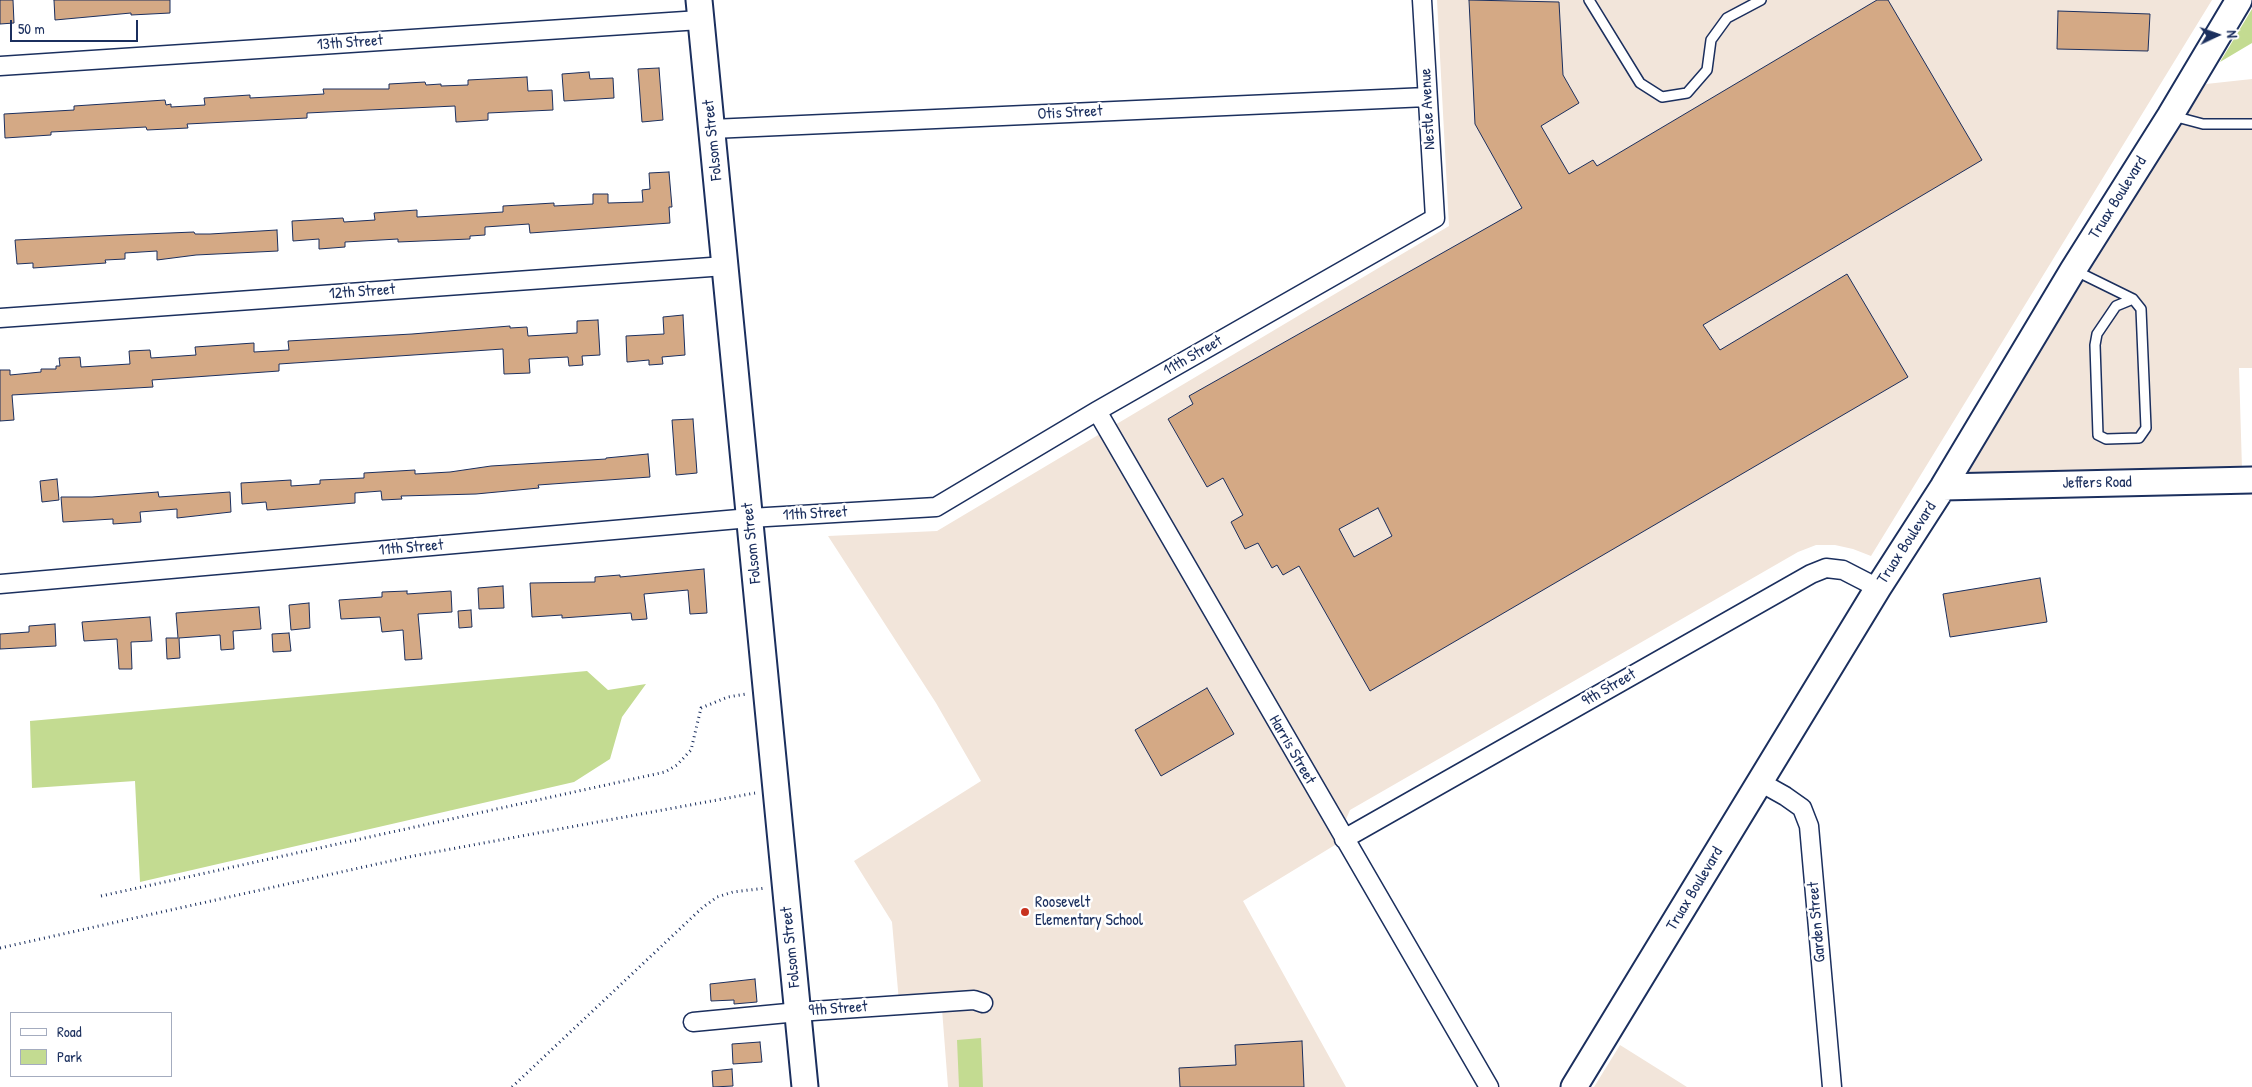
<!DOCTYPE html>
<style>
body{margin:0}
#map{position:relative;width:2252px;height:1087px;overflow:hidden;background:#fff;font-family:"Patrick Hand",sans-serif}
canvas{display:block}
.legend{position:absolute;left:10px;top:1012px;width:162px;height:65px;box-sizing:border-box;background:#fff;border:1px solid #a4acbf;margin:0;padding:6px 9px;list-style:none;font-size:15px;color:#1b2f5e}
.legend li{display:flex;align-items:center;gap:10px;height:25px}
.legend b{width:25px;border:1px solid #a4acbf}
.north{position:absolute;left:2192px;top:10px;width:50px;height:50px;-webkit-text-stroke:4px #fff;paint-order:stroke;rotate:87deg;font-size:14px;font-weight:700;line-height:20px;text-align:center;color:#1b2f5e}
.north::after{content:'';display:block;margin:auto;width:18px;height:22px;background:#1b2f5e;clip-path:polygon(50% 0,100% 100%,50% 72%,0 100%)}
.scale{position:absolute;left:10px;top:20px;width:128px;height:22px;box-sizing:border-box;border:2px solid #1b2f5e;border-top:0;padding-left:6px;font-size:15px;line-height:18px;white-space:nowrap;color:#1b2f5e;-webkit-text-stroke:4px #fff;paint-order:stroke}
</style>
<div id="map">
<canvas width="2252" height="1087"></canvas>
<ul class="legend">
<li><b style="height:6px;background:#fff"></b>Road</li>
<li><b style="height:14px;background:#c3db91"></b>Park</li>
</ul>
<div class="north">N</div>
<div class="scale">50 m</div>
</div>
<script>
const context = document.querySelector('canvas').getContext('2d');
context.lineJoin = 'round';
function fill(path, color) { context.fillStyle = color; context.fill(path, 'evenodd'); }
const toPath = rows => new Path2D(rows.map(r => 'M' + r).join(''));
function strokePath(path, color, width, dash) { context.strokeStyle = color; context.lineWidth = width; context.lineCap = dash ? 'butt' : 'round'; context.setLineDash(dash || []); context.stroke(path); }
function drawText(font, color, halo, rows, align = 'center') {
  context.font = font + ' "Patrick Hand",sans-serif'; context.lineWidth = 5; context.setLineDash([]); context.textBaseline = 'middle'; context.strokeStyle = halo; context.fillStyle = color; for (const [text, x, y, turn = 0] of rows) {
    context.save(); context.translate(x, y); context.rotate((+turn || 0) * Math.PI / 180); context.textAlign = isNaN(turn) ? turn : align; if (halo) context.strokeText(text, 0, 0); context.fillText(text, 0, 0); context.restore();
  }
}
fill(toPath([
 [1437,0,2212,0,1871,556,1853,549,1835,545,1816,545,1798,552,1350,810,1335,845,1243,901,1346,1087,948,1087,942,1009,899,1002,892,922,854,861,981,781,936,703,828,536,937,531,1449,226],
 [2252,79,2252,368,2239,368,2242,469,1963,474,2206,84],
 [1620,1045,1687,1087,1594,1087]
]), '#f2e5da');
fill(toPath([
 [2252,9,2252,43,2220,62],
 [587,671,608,690,646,684,622,717,610,759,574,782,140,882,135,781,32,788,30,721],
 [981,1038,983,1087,959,1087,957,1040]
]), '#c3db91');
const building = toPath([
 [0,0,13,0,14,23,0,24,0,0],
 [54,0,170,0,170,13,131,15,131,13,55,20,54,0],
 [1469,0,1559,2,1563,75,1579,103,1541,126,1569,174,1593,160,1597,166,1877,0,1888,0,1982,160,1703,325,1720,350,1847,274,1908,377,1370,691,1299,566,1283,575,1277,565,1272,568,1258,543,1245,549,1231,522,1243,515,1223,478,1207,487,1168,419,1193,404,1189,396,1522,208,1475,124,1469,0],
 [1378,508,1392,536,1354,557,1339,529,1378,508],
 [2058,11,2150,14,2148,51,2057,49,2058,11],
 [659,68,663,120,642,122,638,69,659,68],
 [589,72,590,79,613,78,614,98,564,101,562,74,589,72],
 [527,77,528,91,552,90,553,110,488,113,488,120,456,122,455,106,390,109,307,113,307,118,187,124,188,128,147,130,146,127,51,132,51,135,5,138,4,114,74,110,74,106,165,100,166,105,171,104,171,107,205,105,204,98,250,95,250,98,324,94,323,89,389,89,389,84,425,82,426,85,441,84,441,86,468,85,468,80,527,77],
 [669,172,672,207,669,207,670,223,530,233,529,224,485,227,485,235,470,236,470,239,398,242,398,239,345,242,345,247,319,249,319,239,293,241,292,221,343,218,344,222,375,220,374,213,417,210,417,217,503,212,503,206,554,203,554,206,593,204,593,194,608,194,608,203,643,202,642,190,650,189,649,173,669,172],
 [277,230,278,251,196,255,157,260,157,251,125,253,125,259,105,260,106,263,33,268,33,263,17,264,15,240,120,235,194,232,195,234,210,234,277,230],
 [683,315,685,355,662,357,663,364,649,365,649,360,627,362,626,336,664,334,663,317,683,315],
 [598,320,600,355,582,356,583,365,569,366,568,357,529,359,530,373,504,374,503,349,279,364,279,371,152,380,153,387,12,395,14,420,0,421,0,370,10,370,10,375,41,372,41,369,56,369,56,366,60,366,59,358,80,357,81,367,130,364,129,351,150,350,151,358,196,355,195,347,254,343,254,352,289,350,288,341,412,334,510,326,510,328,527,327,528,336,577,333,577,321,598,320],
 [693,419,697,473,676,475,672,420,693,419],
 [648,454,650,477,538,485,539,488,476,494,401,496,402,499,382,500,381,491,355,493,355,503,267,510,266,502,242,504,241,483,291,480,291,486,320,484,320,480,364,478,364,473,415,470,415,474,450,472,491,466,606,459,606,458,648,454],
 [57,479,59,500,42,502,40,481,57,479],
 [158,492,159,497,230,492,231,512,177,518,177,509,140,512,141,522,113,524,113,519,63,522,61,497,92,497,158,492],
 [704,569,707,613,690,614,688,590,644,594,647,619,632,620,631,613,562,618,562,615,532,617,530,583,595,582,595,577,620,575,620,577,704,569],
 [2040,578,2047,622,1950,637,1943,594,2040,578],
 [503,586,504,608,479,609,478,588,503,586],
 [407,591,407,594,451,591,452,612,418,614,422,659,405,660,403,630,382,632,380,617,341,619,339,600,382,597,382,592,407,591],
 [309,603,310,628,291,630,289,605,309,603],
 [259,607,261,629,233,631,234,649,221,650,220,635,179,638,180,658,167,659,166,638,178,638,176,613,259,607],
 [471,610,472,627,459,628,458,611,471,610],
 [150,617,152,641,131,642,132,669,119,669,117,639,84,641,82,622,150,617],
 [55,624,56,646,0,649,0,634,29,632,29,626,55,624],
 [289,633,291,651,273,652,272,634,289,633],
 [1207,688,1234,734,1161,776,1135,730,1207,688],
 [755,979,757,1002,734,1004,734,1000,711,1001,710,984,755,979],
 [1302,1041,1304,1087,1180,1087,1179,1068,1236,1065,1235,1045,1302,1041],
 [760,1042,762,1062,733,1064,732,1044,760,1042],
 [732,1069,733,1086,713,1087,712,1071,732,1069]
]);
fill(building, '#d4a985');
strokePath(building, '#1b2f5e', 1);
const lane = toPath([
 [1589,0,1640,83,1662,97,1687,93,1707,70,1711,40,1727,18,1761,0],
 [2173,116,2203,124,2252,124],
 [2076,271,2133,299,2141,309,2146,428,2139,438,2106,439,2098,435,2095,345,2097,334,2116,306,2133,299]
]);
const street = toPath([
 [0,66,700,20],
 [712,129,1427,97],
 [0,318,725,266],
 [1097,411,1489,1087],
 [0,584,750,518,936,507,1097,411,1435,218,1422,0],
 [1760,782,1785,796,1802,808,1809,826,1832,1087],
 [1344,839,1811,574,1826,568,1843,570,1878,588],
 [693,1022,798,1012,974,1000,983,1003]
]);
const secondary = toPath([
 [699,0,805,1087],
 [1943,487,2252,480],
 [1574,1087,1878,588,1943,487,2073,270,2170,116,2239,0]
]);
strokePath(lane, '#1b2f5e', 12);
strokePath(street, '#1b2f5e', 21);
strokePath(secondary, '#1b2f5e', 29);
strokePath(toPath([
 [101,896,665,772,677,765,691,750,701,708,728,697,746,694],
 [0,948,413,856,755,793],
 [512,1087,702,908,717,897,733,892,766,888]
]), '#1b2f5e', 3, [1, 4]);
strokePath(lane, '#fff', 9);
strokePath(street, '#fff', 18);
strokePath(secondary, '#fff', 25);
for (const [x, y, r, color] of [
 [1025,912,5,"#c8321e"]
]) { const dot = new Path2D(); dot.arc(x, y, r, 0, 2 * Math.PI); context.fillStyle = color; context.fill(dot); strokePath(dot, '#fff', 2); }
drawText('16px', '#1b2f5e', '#fff', [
 ["13th Street",350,43,-4],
 ["Nestle Avenue",1428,109,-93],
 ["Otis Street",1070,113,-3],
 ["Folsom Street",713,140,-96],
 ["Truax Boulevard",2118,198,-58],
 ["12th Street",362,292,-4],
 ["11th Street",1193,356,-30],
 ["Jeffers Road",2097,483,-1],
 ["11th Street",815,514,-3],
 ["Folsom Street",752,543,-96],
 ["Truax Boulevard",1907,543,-57],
 ["11th Street",411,548,-5],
 ["9th Street",1609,688,-30],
 ["Harris Street",1292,750,60],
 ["Truax Boulevard",1695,889,-59],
 ["Garden Street",1817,922,-95],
 ["Folsom Street",791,947,-96],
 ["9th Street",838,1009,-4]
]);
drawText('16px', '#1b2f5e', '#fff', [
 ["Roosevelt",1035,903],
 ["Elementary School",1035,921]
], 'left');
</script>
